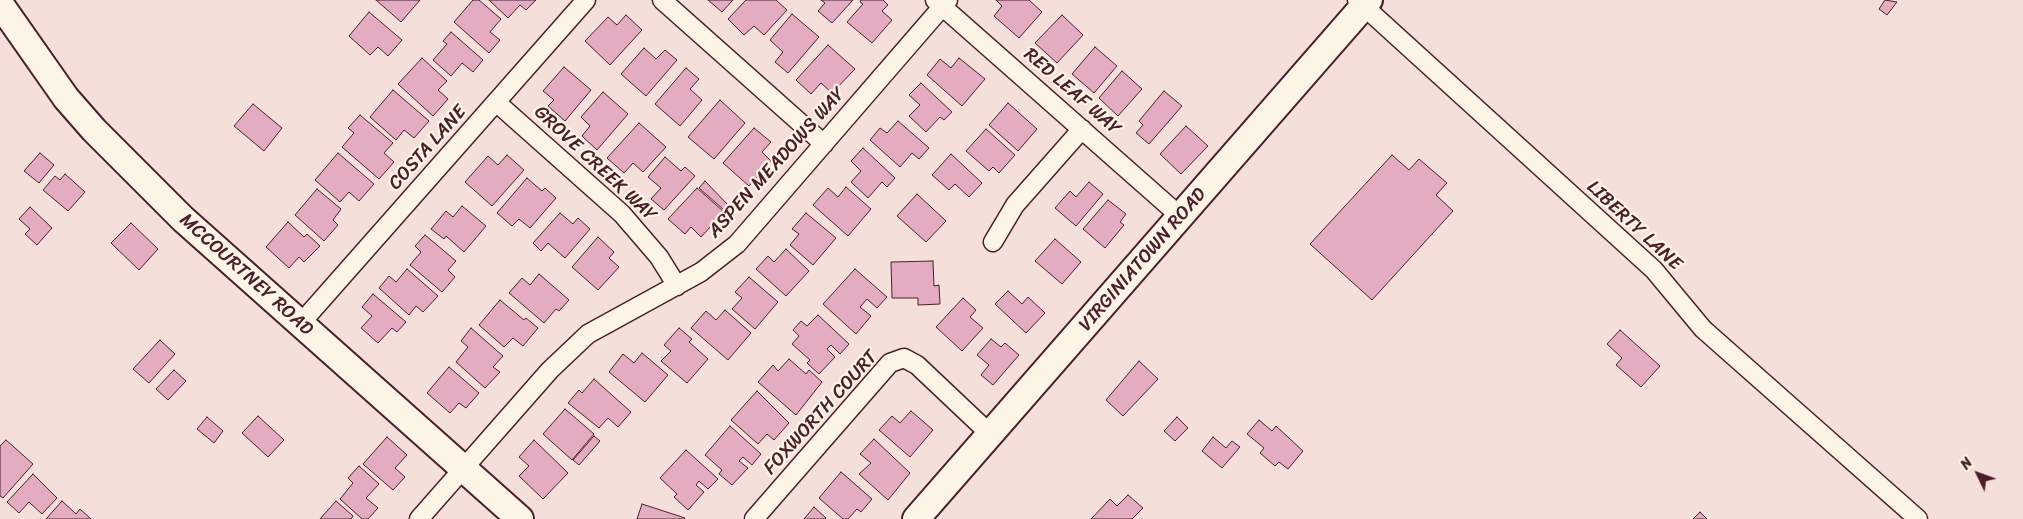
<!DOCTYPE html>
<style>
body{margin:0}
#map{position:relative;width:2023px;height:519px;overflow:hidden;background:#f4dfda;font-family:Sriracha,sans-serif}
canvas{display:block}
.north{position:absolute;left:1953px;top:449px;width:50px;height:50px;-webkit-text-stroke:4px #fcf5e5;paint-order:stroke;rotate:312deg;font-size:14px;font-weight:700;line-height:20px;text-align:center;color:#4a1f2b}
.north::after{content:'';display:block;margin:auto;width:18px;height:22px;background:#4a1f2b;clip-path:polygon(50% 0,100% 100%,50% 72%,0 100%)}
</style>
<div id="map">
<canvas width="2023" height="519"></canvas>
<div class="north">N</div>
</div>
<script>
const context = document.querySelector('canvas').getContext('2d');
context.lineJoin = 'round';
function fill(path, color) { context.fillStyle = color; context.fill(path, 'evenodd'); }
const toPath = rows => new Path2D(rows.map(r => 'M' + r).join(''));
function strokePath(path, color, width, dash) { context.strokeStyle = color; context.lineWidth = width; context.lineCap = dash ? 'butt' : 'round'; context.setLineDash(dash || []); context.stroke(path); }
function drawText(font, color, halo, rows, align = 'center') {
  context.font = font + ' Sriracha,sans-serif'; context.lineWidth = 4.5; context.setLineDash([]); context.textBaseline = 'middle'; context.strokeStyle = halo; context.fillStyle = color; for (const [text, x, y, turn = 0] of rows) {
    context.save(); context.translate(x, y); context.rotate((+turn || 0) * Math.PI / 180); context.textAlign = isNaN(turn) ? turn : align; if (halo) context.strokeText(text, 0, 0); context.fillText(text, 0, 0); context.restore();
  }
}
const building = toPath([
 [376,0,420,0,401,22,376,0],
 [473,0,479,0,501,19,490,32,500,40,489,53,454,22,473,0],
 [489,0,536,0,526,10,520,5,508,18,489,0],
 [708,0,733,0,722,12,708,0],
 [746,0,776,0,787,10,764,35,754,26,744,35,728,19,746,0],
 [821,0,853,0,832,23,818,11,825,3,821,0],
 [861,0,883,0,888,5,882,11,892,20,872,43,847,22,863,4,860,2,861,0],
 [996,0,1029,0,1042,12,1019,38,994,16,1002,6,996,0],
 [1885,0,1897,2,1887,15,1879,9,1885,0],
 [369,12,402,40,388,56,378,47,370,55,349,36,369,12],
 [792,14,819,37,788,73,775,62,783,52,770,40,792,14],
 [626,15,642,30,610,65,585,41,608,17,617,25,626,15],
 [1062,15,1083,35,1057,63,1035,43,1062,15],
 [451,32,483,60,473,72,462,63,451,76,433,60,447,44,443,41,451,32],
 [828,45,855,69,832,93,821,83,811,94,796,80,828,45],
 [1095,47,1117,66,1094,93,1072,74,1095,47],
 [644,48,656,59,665,50,677,60,646,96,621,74,644,48],
 [422,58,447,81,438,90,448,99,433,116,398,84,422,58],
 [959,58,985,79,962,106,927,75,940,59,951,68,959,58],
 [564,67,591,90,565,121,548,106,554,100,543,91,564,67],
 [686,68,699,79,690,89,702,100,680,126,655,104,686,68],
 [1122,71,1142,89,1118,116,1099,98,1122,71],
 [921,83,952,112,944,120,940,117,926,132,909,116,920,105,909,95,921,83],
 [393,90,429,121,414,138,404,130,396,140,370,117,393,90],
 [1164,91,1182,106,1149,144,1136,133,1143,125,1139,121,1164,91],
 [603,92,628,114,597,150,582,136,590,126,581,117,603,92],
 [720,100,745,123,714,159,688,137,720,100],
 [1008,103,1037,129,1018,151,989,125,1008,103],
 [253,104,282,128,264,151,234,126,253,104],
 [360,115,393,143,384,153,394,162,379,179,342,147,354,133,348,128,360,115],
 [898,121,929,148,919,159,912,153,900,167,870,140,880,128,887,133,898,121],
 [639,123,666,147,643,172,633,163,624,173,607,158,639,123],
 [1186,126,1208,146,1181,174,1160,154,1186,126],
 [754,128,771,142,762,152,771,161,749,186,723,163,754,128],
 [986,129,1015,155,999,173,993,167,989,171,966,151,986,129],
 [863,148,895,178,887,187,882,182,868,198,851,182,861,171,851,161,863,148],
 [40,153,54,165,39,183,24,171,40,153],
 [338,153,374,184,359,201,349,192,340,202,315,180,338,153],
 [951,154,982,183,969,197,955,184,949,190,932,175,951,154],
 [507,155,524,170,492,206,465,182,488,156,498,165,507,155],
 [1392,155,1409,170,1419,159,1447,183,1436,195,1453,211,1372,300,1310,244,1392,155],
 [665,157,681,171,685,167,695,176,664,210,651,199,661,188,648,177,665,157],
 [65,174,85,192,68,211,43,190,55,176,60,180,65,174],
 [527,178,542,191,545,188,556,198,530,228,519,219,512,226,497,213,527,178],
 [705,181,728,205,724,210,699,188,705,181],
 [1089,182,1103,194,1076,226,1055,208,1070,191,1076,197,1089,182],
 [846,187,871,209,848,236,813,205,828,188,838,197,846,187],
 [697,188,724,212,701,237,691,227,685,234,668,219,697,188],
 [317,189,341,209,333,220,338,225,324,241,295,215,317,189],
 [917,194,946,221,926,242,897,216,917,194],
 [1108,200,1126,214,1120,222,1124,225,1105,248,1083,229,1108,200],
 [462,206,486,226,464,252,446,236,444,239,431,229,446,211,453,217,462,206],
 [30,207,52,228,37,245,25,234,30,229,19,219,30,207],
 [560,213,573,224,578,218,590,229,565,258,548,243,541,251,533,243,560,213],
 [806,213,836,238,813,265,790,245,799,234,792,229,806,213],
 [288,222,304,237,307,234,320,246,304,262,299,257,289,268,266,247,288,222],
 [131,223,158,249,139,270,111,243,131,223],
 [425,235,456,261,448,270,455,277,442,292,410,265,421,252,415,246,425,235],
 [598,237,614,252,609,258,619,267,598,290,572,267,598,237],
 [1055,239,1081,262,1062,284,1035,261,1055,239],
 [786,249,809,271,786,296,756,269,768,256,774,262,786,249],
 [933,261,934,286,939,285,940,304,918,305,918,298,892,298,891,262,933,261],
 [407,269,438,296,423,312,416,306,409,315,379,288,389,276,396,282,407,269],
 [855,269,887,297,877,308,867,299,860,307,871,316,856,334,823,304,855,269],
 [539,274,569,300,559,311,556,309,544,323,509,293,522,278,530,285,539,274],
 [749,277,778,302,755,329,732,309,742,298,735,292,749,277],
 [1008,291,1022,304,1028,297,1045,313,1026,333,995,304,1008,291],
 [373,294,406,322,397,332,392,328,378,343,361,328,372,316,362,307,373,294],
 [963,298,976,310,970,317,983,328,962,351,936,327,963,298],
 [500,300,524,320,526,318,538,328,523,346,513,338,504,347,479,325,500,300],
 [725,310,751,333,728,360,691,328,706,311,716,320,725,310],
 [818,315,849,344,840,354,831,345,827,349,835,357,819,374,807,363,810,360,792,344,799,336,793,330,801,321,807,326,818,315],
 [471,328,503,356,493,367,500,372,485,388,456,362,468,347,461,341,471,328],
 [679,328,692,339,689,342,708,359,687,383,661,361,671,351,664,345,679,328],
 [1620,330,1660,366,1641,387,1616,365,1622,358,1607,344,1620,330],
 [991,339,1001,347,1005,343,1019,355,993,385,981,375,989,365,977,355,991,339],
 [160,340,175,354,149,383,133,369,160,340],
 [642,353,668,375,645,402,609,372,623,354,634,363,642,353],
 [789,359,806,374,809,370,822,382,796,415,758,382,773,365,778,371,789,359],
 [1139,361,1158,379,1123,416,1106,400,1139,361],
 [449,367,479,393,466,408,459,403,450,413,427,393,449,367],
 [174,370,186,381,168,400,156,389,174,370],
 [594,379,631,412,618,427,608,418,599,428,568,403,579,390,582,393,594,379],
 [757,391,789,423,774,440,767,434,758,444,731,420,757,391],
 [565,409,594,434,572,460,543,434,565,409],
 [911,411,933,430,910,457,879,430,892,416,900,423,911,411],
 [258,416,284,440,268,457,242,433,258,416],
 [207,417,223,431,214,443,197,429,207,417],
 [1177,417,1188,428,1175,441,1164,431,1177,417],
 [1259,420,1272,431,1276,426,1303,451,1288,469,1279,462,1275,466,1260,453,1264,448,1247,434,1259,420],
 [730,426,761,454,752,465,743,457,739,461,748,468,732,485,719,474,722,470,705,455,730,426],
 [594,436,600,441,579,465,573,460,594,436],
 [387,437,407,455,395,468,405,477,393,490,363,464,387,437],
 [1213,437,1226,448,1232,441,1240,447,1222,468,1202,451,1213,437],
 [874,439,910,473,888,500,859,474,871,463,860,454,874,439],
 [6,440,33,464,3,498,0,496,0,446,6,440],
 [534,440,568,473,543,499,519,476,529,466,519,457,534,440],
 [686,450,718,479,708,489,699,481,696,485,704,492,688,510,674,497,677,494,660,478,686,450],
 [359,466,379,484,366,498,378,508,368,519,362,519,340,499,353,483,348,478,359,466],
 [841,472,872,499,861,512,857,509,848,519,843,519,819,498,841,472],
 [33,474,57,498,42,514,29,502,19,513,7,502,33,474],
 [1128,495,1143,508,1132,519,1091,519,1110,499,1117,506,1128,495],
 [62,501,76,514,80,509,91,519,46,519,62,501],
 [336,501,353,516,351,519,320,519,336,501],
 [642,504,685,518,684,519,637,519,642,504],
 [814,507,826,518,825,519,804,519,814,507],
 [1700,512,1707,519,1693,519,1700,512]
]);
fill(building, '#e3acc1');
strokePath(building, '#4a1f2b', 1);
const street = toPath([
 [662,0,824,144],
 [935,0,1181,217],
 [1357,0,1654,270,1703,329,1918,519],
 [496,102,622,214,659,257,677,286],
 [993,242,1015,205,1082,129],
 [301,323,586,0],
 [419,519,550,370,588,334,701,272,737,244,948,0],
 [754,519,890,363,904,358,917,365,990,434]
]);
const secondary = toPath([
 [0,4,66,98,94,130,183,219,520,519],
 [916,519,1369,0]
]);
strokePath(street, '#4a1f2b', 21);
strokePath(secondary, '#4a1f2b', 30);
strokePath(street, '#fcf5e5', 18);
strokePath(secondary, '#fcf5e5', 26);
drawText('19px', '#4a1f2b', '#fcf5e5', [
 ["RED LEAF WAY",1072,92,41],
 ["COSTA LANE",428,148,-48],
 ["ASPEN MEADOWS WAY",777,163,-48],
 ["GROVE CREEK WAY",595,164,43],
 ["LIBERTY LANE",1634,226,43],
 ["VIRGINIATOWN ROAD",1143,260,-49],
 ["MCCOURTNEY ROAD",246,275,42],
 ["FOXWORTH COURT",821,413,-48]
]);
</script>
